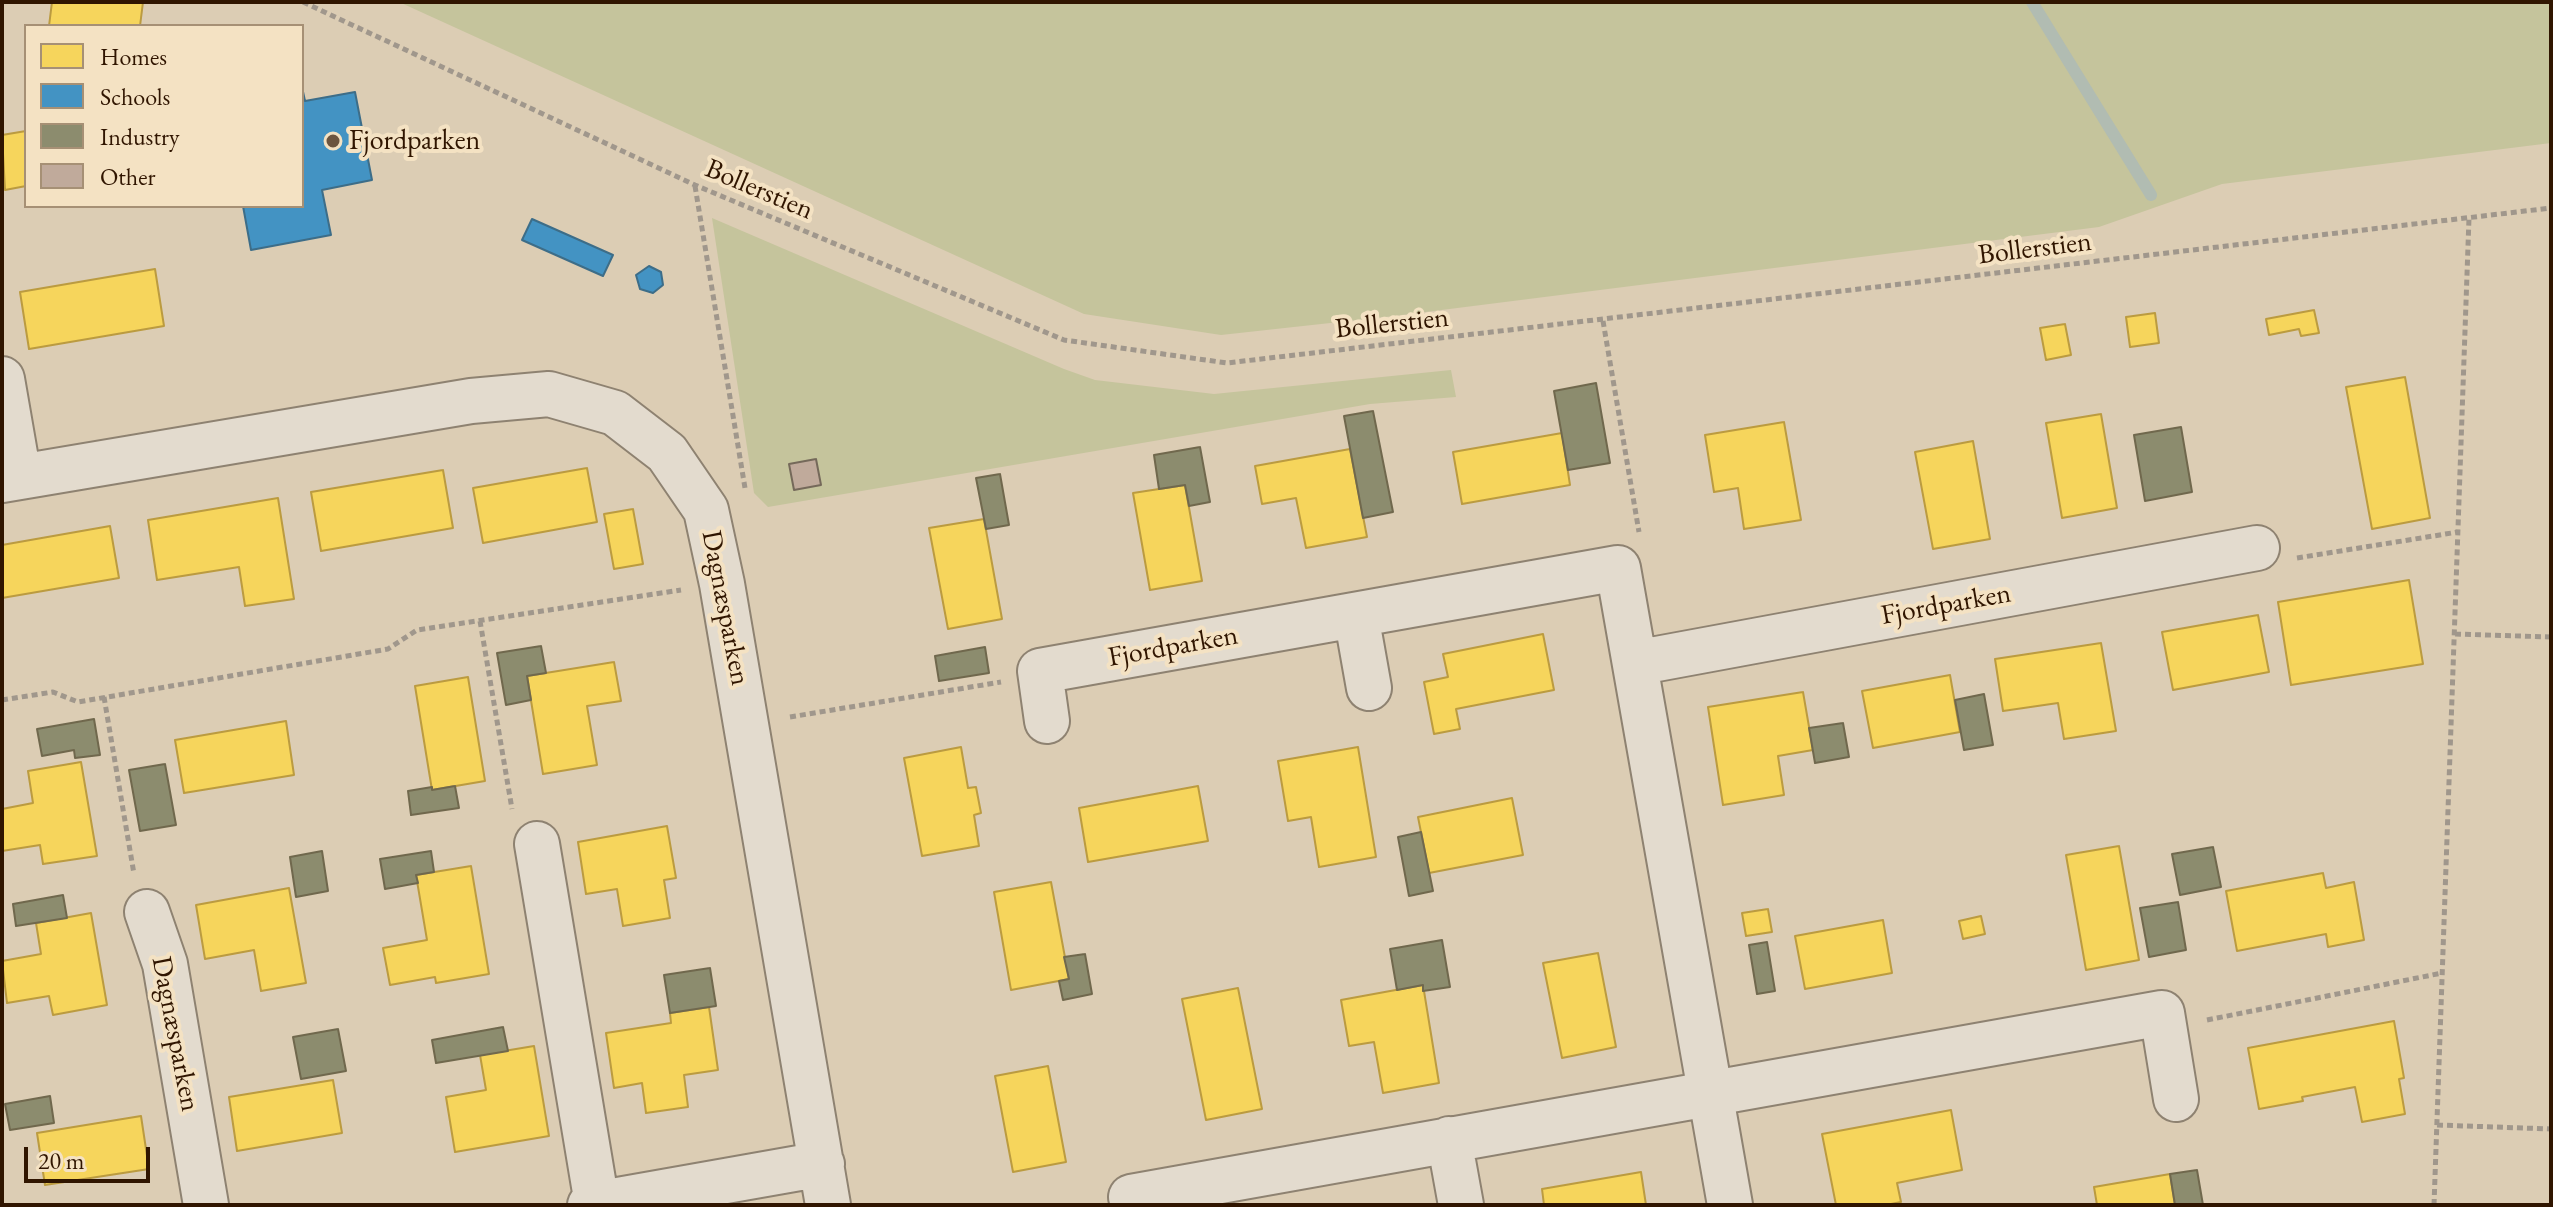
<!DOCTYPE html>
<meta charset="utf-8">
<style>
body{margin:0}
#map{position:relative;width:2553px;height:1207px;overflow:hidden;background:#dccdb4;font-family:"EB Garamond",serif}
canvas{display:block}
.frame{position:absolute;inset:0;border:4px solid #301500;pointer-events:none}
.legend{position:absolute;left:24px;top:24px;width:280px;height:184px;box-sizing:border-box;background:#f4e2c3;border:2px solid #a69075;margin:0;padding:10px 14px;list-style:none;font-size:24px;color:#301500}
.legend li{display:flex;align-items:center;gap:16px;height:40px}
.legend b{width:40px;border:2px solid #a69075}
.scale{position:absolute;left:24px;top:1147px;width:126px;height:36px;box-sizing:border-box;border:4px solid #301500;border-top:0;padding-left:10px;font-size:24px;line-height:28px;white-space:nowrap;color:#301500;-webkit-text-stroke:6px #f4e2c3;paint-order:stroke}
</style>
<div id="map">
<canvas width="2553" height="1207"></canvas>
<div class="frame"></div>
<ul class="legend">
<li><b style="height:22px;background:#f6d55c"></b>Homes</li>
<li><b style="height:22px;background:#4393c3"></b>Schools</li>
<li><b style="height:22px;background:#8c8c6e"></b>Industry</li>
<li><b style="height:22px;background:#c0aa9b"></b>Other</li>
</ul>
<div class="scale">20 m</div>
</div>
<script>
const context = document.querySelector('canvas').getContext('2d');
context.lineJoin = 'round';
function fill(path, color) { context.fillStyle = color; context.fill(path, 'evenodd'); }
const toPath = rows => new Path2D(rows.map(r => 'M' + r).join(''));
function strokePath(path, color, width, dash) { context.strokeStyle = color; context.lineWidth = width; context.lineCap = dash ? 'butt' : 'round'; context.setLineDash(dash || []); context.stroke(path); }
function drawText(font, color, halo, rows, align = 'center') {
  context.font = font + ' "EB Garamond",serif'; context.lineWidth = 8; context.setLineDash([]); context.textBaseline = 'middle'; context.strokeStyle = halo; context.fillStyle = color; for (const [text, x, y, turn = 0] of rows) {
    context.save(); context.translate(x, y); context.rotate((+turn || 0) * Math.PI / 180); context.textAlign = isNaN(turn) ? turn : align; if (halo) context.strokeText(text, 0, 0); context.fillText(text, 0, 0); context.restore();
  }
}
fill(toPath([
 [399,2,2551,2,2551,143,2222,184,2099,227,1394,316,1221,335,1084,314],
 [712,218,1064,369,1095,380,1214,394,1451,370,1456,397,1370,404,768,507,754,493]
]), '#c5c49c');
const homes = toPath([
 [52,2,143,2,140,26,49,26,52,2],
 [26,131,26,186,5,190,2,135,26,131],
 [155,269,164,326,29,349,20,292,155,269],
 [2314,310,2319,333,2301,336,2299,329,2269,335,2266,319,2314,310],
 [2155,313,2159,343,2130,347,2126,317,2155,313],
 [2065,324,2071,355,2046,360,2040,328,2065,324],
 [2405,377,2430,518,2372,529,2346,387,2405,377],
 [2101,414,2117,508,2062,518,2046,423,2101,414],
 [1784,422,1801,520,1744,529,1738,488,1714,492,1705,435,1784,422],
 [1562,433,1570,485,1462,504,1453,452,1562,433],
 [1973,441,1990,539,1933,549,1915,452,1973,441],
 [1350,449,1367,537,1306,548,1296,498,1262,504,1255,466,1350,449],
 [587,468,597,522,483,543,473,488,587,468],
 [443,470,453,528,321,551,311,492,443,470],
 [1185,485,1202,581,1150,590,1133,493,1185,485],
 [278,498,294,599,245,606,239,567,157,580,148,520,278,498],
 [633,509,643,564,614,569,604,514,633,509],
 [984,519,1002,619,948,629,929,528,984,519],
 [110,526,119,578,2,598,2,545,110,526],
 [2409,580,2423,664,2291,685,2278,602,2409,580],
 [2258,615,2269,672,2173,690,2162,632,2258,615],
 [1543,634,1554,690,1456,709,1460,729,1434,734,1424,682,1448,677,1443,654,1543,634],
 [2101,643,2116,731,2064,739,2058,703,2003,711,1995,659,2101,643],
 [614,662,621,701,587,706,597,765,543,774,527,676,614,662],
 [1950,675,1960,732,1873,748,1862,691,1950,675],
 [468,677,485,781,432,790,415,686,468,677],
 [1803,692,1813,750,1778,756,1784,795,1723,805,1708,707,1803,692],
 [286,721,294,775,184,793,175,740,286,721],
 [961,747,968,788,976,787,981,813,974,815,979,846,922,856,904,758,961,747],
 [1358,747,1376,857,1319,867,1311,817,1288,821,1278,761,1358,747],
 [81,762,97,856,43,864,40,845,2,851,2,809,33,803,28,771,81,762],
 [1198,786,1208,841,1088,862,1079,808,1198,786],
 [1512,798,1523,855,1429,873,1418,817,1512,798],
 [667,826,676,878,664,880,670,918,623,926,617,889,586,894,578,842,667,826],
 [2119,846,2139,960,2086,970,2066,855,2119,846],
 [471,866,489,974,436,983,435,977,390,985,383,948,427,940,416,875,471,866],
 [2323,873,2326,888,2354,882,2364,940,2328,947,2326,934,2237,951,2226,891,2323,873],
 [1051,882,1069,979,1011,990,994,892,1051,882],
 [289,888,306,983,261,991,254,950,205,959,196,905,289,888],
 [1768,909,1772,932,1746,936,1742,913,1768,909],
 [91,913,107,1005,53,1015,49,996,7,1003,2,961,41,954,36,923,91,913],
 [1981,916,1985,934,1963,939,1959,921,1981,916],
 [1883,920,1892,973,1805,989,1795,936,1883,920],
 [1598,953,1616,1047,1562,1058,1543,963,1598,953],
 [1423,985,1439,1083,1383,1093,1374,1042,1349,1046,1341,1000,1423,985],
 [1238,988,1262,1109,1206,1120,1182,999,1238,988],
 [709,1007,718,1070,684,1075,688,1107,646,1113,642,1083,614,1088,606,1033,671,1023,670,1013,709,1007],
 [2394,1021,2404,1078,2399,1079,2405,1114,2362,1122,2355,1087,2302,1097,2303,1101,2259,1109,2248,1048,2394,1021],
 [534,1046,549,1136,455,1152,446,1097,486,1090,480,1055,534,1046],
 [1048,1066,1066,1162,1013,1172,995,1076,1048,1066],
 [333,1080,342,1133,237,1151,229,1097,333,1080],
 [1951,1110,1962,1170,1897,1183,1901,1202,1886,1205,1836,1205,1822,1134,1951,1110],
 [141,1116,149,1169,45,1185,37,1133,141,1116],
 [1641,1172,1646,1205,1544,1205,1542,1189,1641,1172],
 [2170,1174,2175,1205,2097,1205,2094,1187,2170,1174]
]);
fill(homes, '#f6d55c');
strokePath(homes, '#bb9b40', 2);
const schools = toPath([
 [302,87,305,101,355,92,372,180,322,190,331,235,251,250,243,206,302,206,302,87],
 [532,219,613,255,603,276,522,240,532,219],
 [649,266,661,272,663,285,653,293,640,289,636,275,649,266]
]);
fill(schools, '#4393c3');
strokePath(schools, '#3d6d88', 2);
const industry = toPath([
 [1596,383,1610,463,1568,470,1554,391,1596,383],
 [1373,411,1393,512,1363,518,1344,416,1373,411],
 [2181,427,2192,492,2145,501,2134,435,2181,427],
 [1200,447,1210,502,1189,506,1185,485,1159,489,1154,455,1200,447],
 [1000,474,1009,525,986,529,976,478,1000,474],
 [541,646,546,673,527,676,531,700,506,705,497,653,541,646],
 [985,647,989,673,939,681,935,656,985,647],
 [1984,694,1993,745,1964,750,1955,700,1984,694],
 [94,719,100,755,75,758,74,750,42,756,37,729,94,719],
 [1843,723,1849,757,1815,763,1809,728,1843,723],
 [165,764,176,825,140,831,129,770,165,764],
 [455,786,459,808,411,815,408,791,432,787,432,790,455,786],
 [1421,832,1433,891,1409,896,1398,837,1421,832],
 [2213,847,2221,887,2180,895,2172,854,2213,847],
 [322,851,328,891,296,897,290,857,322,851],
 [431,851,434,872,416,875,418,883,385,889,380,859,431,851],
 [63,895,67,918,16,926,13,904,63,895],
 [2178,902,2186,950,2149,957,2140,908,2178,902],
 [1442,940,1450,987,1423,991,1423,985,1397,990,1390,949,1442,940],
 [1767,942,1775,991,1757,994,1749,945,1767,942],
 [1085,954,1092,994,1063,1000,1059,981,1069,979,1064,957,1085,954],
 [710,968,716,1006,670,1013,664,975,710,968],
 [503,1027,508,1051,436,1063,432,1040,503,1027],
 [338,1029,346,1071,301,1079,293,1037,338,1029],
 [50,1096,54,1123,10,1130,5,1104,50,1096],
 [2197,1170,2203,1205,2175,1205,2170,1174,2197,1170]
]);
fill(industry, '#8c8c6e');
strokePath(industry, '#70684d', 2);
strokePath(toPath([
 [2032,2,2151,195]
]), '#b1bcb2', 12);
const building = toPath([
 [816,459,821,485,794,490,789,464,816,459]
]);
fill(building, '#c0aa9b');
strokePath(building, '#75695a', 2);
const minor = toPath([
 [2,379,19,477],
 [2,480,471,401,549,394,615,413,667,453,706,510,722,584,828,1205],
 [1356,615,1369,688],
 [1635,663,2257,548],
 [1047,721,1040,671,1618,568,1730,1205],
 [537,844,597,1204],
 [147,912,165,964,206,1205],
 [1449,1139,1461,1205],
 [590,1205,822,1164],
 [1133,1205,1131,1197,2162,1013,2176,1099]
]);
strokePath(minor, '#8e8271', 48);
strokePath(toPath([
 [303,2,695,185,1064,340,1227,363,2551,208],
 [695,186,745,488],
 [1603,321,1639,532],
 [2297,558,2458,532],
 [480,621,512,809],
 [2455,634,2551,637],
 [104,697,134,874],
 [2,700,53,692,78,702,388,649,417,630,681,590],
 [790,717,1001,682],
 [2207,1020,2442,973],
 [2437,1125,2551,1129],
 [2434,1205,2469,218]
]), '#a0978c', 5, [6, 4]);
strokePath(minor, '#e3dbce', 44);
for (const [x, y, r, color] of [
 [333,141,8,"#6c553f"]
]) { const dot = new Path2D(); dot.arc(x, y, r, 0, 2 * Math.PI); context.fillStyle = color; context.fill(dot); strokePath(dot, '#f4e2c3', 3); }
drawText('28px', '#301500', '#f4e2c3', [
 ["Fjordparken",349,141]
], 'left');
drawText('28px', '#301500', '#f4e2c3', [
 ["Bollerstien",759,190,23],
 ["Bollerstien",2035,249,-7],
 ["Bollerstien",1392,324,-6],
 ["Fjordparken",1946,605,-10],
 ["Dagnæsparken",725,608,79],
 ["Fjordparken",1173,647,-10],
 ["Dagnæsparken",175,1034,79]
]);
</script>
